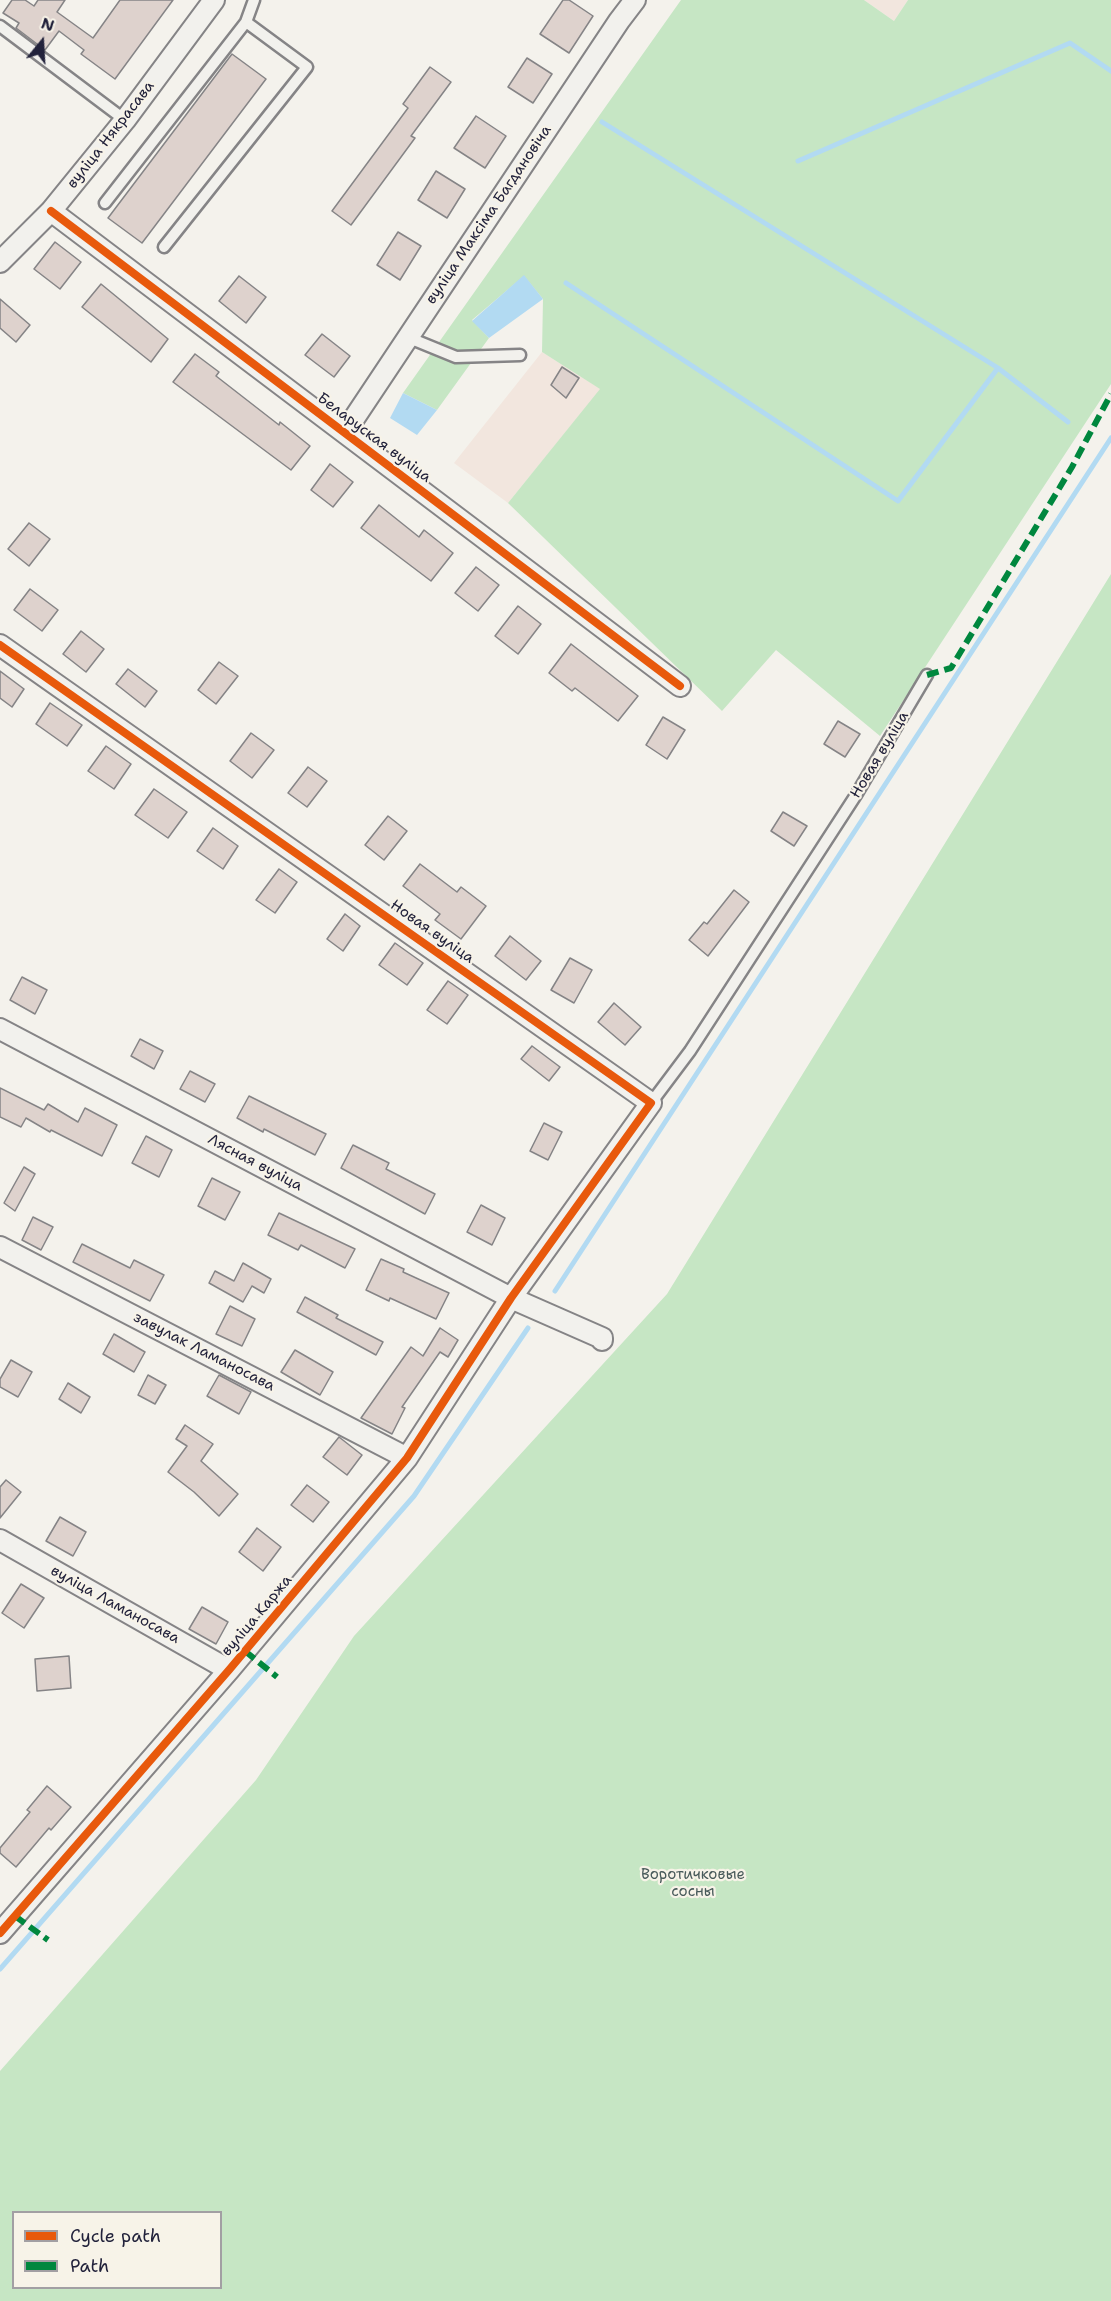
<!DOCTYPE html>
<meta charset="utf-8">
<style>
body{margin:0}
#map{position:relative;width:1111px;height:2301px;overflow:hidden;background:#f4f2ec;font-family:"Shantell Sans",sans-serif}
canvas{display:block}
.legend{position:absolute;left:12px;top:2211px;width:210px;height:78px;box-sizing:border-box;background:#f7f3e8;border:2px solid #a29fa3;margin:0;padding:8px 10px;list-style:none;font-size:18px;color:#22223b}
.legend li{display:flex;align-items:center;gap:12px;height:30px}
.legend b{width:30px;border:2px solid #a29fa3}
.north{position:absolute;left:12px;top:12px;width:60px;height:60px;-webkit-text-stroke:4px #f7f3e8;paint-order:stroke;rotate:18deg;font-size:16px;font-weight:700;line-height:24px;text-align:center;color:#22223b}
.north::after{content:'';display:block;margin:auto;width:21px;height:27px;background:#22223b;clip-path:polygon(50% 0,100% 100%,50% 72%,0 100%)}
</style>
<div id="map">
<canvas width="1111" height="2301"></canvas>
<ul class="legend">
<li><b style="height:8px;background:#e8590c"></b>Cycle path</li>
<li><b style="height:8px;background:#00873e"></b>Path</li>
</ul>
<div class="north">N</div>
</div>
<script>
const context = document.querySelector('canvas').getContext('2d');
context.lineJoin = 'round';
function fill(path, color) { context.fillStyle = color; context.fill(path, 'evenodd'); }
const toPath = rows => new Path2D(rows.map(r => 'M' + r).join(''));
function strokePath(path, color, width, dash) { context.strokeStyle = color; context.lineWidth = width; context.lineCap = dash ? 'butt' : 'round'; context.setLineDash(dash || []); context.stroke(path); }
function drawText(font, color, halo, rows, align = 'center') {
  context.font = font + ' "Shantell Sans",sans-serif'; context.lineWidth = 4.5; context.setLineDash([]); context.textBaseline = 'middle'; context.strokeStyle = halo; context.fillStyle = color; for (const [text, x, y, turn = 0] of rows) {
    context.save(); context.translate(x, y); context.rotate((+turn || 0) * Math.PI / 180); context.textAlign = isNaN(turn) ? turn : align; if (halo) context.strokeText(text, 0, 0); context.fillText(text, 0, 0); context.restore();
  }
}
fill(toPath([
 [864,0,908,0,894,21],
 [542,352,601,389,508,503,454,463]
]), '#f2e6de');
fill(toPath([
 [681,0,864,0,894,21,908,0,1111,0,1111,384,880,736,776,650,722,711,508,503,600,389,542,352,543,299,524,276,472,320,489,338,437,410,403,393],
 [1111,574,1111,2301,0,2301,0,2071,256,1780,354,1636,667,1294],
 [14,2212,220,2212,220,2288,14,2288]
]), '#c6e6c4');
fill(toPath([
 [524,275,543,299,489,338,472,321],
 [403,393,437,410,417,435,390,418]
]), '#b2daf2');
strokePath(toPath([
 [602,122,998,368,1068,422],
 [798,161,1070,43,1111,71],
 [566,283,898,501,998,368],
 [555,1291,1111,438],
 [0,1969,414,1496,528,1328]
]), '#b2daf2', 5);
const building = toPath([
 [12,0,25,0,34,6,38,0,65,0,57,12,93,38,120,0,173,0,115,79,81,54,84,50,59,31,45,50,16,28,19,23,3,13,12,0],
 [563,0,569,0,593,16,569,53,540,34,563,0],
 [232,54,266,79,142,243,108,218,232,54],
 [527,58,552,74,533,103,508,87,527,58],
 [430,67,451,82,411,136,415,138,351,225,332,211,408,108,403,104,430,67],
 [476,116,506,136,485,168,454,148,476,116],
 [436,171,465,189,447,218,418,200,436,171],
 [398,232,421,246,400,280,377,265,398,232],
 [55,242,81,262,60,289,34,269,55,242],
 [239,276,266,297,246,323,219,301,239,276],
 [101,284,168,339,151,362,82,307,101,284],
 [0,299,30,325,16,342,0,328,0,299],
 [322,334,350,356,334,377,305,355,322,334],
 [195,354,219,372,216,376,279,425,280,422,310,446,291,470,173,382,195,354],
 [562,367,579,378,566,398,551,385,562,367],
 [330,464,353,482,333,507,311,490,330,464],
 [379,505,419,537,424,530,453,553,431,581,361,528,379,505],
 [29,523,50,539,29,566,8,549,29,523],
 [476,567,499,585,478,611,455,593,476,567],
 [30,589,58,610,42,631,14,610,30,589],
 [518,606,541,624,518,654,495,636,518,606],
 [81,631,104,649,86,672,63,654,81,631],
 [571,644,638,696,618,721,575,688,572,691,549,673,571,644],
 [219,662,238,676,216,704,198,690,219,662],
 [128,669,157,691,145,707,116,684,128,669],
 [0,671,24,689,12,707,0,698,0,671],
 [50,703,82,725,67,746,36,724,50,703],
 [663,717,685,730,667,759,646,745,663,717],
 [838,721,860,734,845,757,824,744,838,721],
 [251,733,274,750,252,778,230,761,251,733],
 [106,746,131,764,114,789,88,771,106,746],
 [308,767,327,781,307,807,288,793,308,767],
 [154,789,187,812,168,838,135,815,154,789],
 [783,812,807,826,794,846,771,831,783,812],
 [388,816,407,831,384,860,365,845,388,816],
 [213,828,238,846,223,869,197,851,213,828],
 [420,864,457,892,461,887,486,906,461,939,435,920,440,914,403,886,420,864],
 [279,869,297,882,275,913,256,900,279,869],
 [734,890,749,902,708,956,689,940,704,922,707,924,734,890],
 [345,914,360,926,343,951,327,939,345,914],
 [510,936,541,961,526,980,495,956,510,936],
 [395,943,423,963,407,985,379,965,395,943],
 [570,958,592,970,574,1003,551,990,570,958],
 [22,977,47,990,35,1014,10,1000,22,977],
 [448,981,468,995,447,1024,427,1010,448,981],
 [614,1003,641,1027,625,1045,598,1022,614,1003],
 [140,1039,163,1051,154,1069,131,1056,140,1039],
 [532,1046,560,1067,549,1081,521,1059,532,1046],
 [190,1071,215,1084,205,1102,180,1089,190,1071],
 [0,1088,44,1110,48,1104,78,1122,85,1108,117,1125,102,1156,51,1130,50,1132,26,1118,21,1127,0,1117,0,1088],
 [249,1096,326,1134,315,1155,264,1129,263,1132,237,1118,249,1096],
 [544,1123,562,1132,548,1160,530,1151,544,1123],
 [146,1136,172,1150,159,1177,132,1163,146,1136],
 [353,1145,389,1163,386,1169,435,1194,425,1214,341,1168,353,1145],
 [24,1167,35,1174,15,1211,4,1203,24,1167],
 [212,1178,240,1192,225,1220,198,1206,212,1178],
 [481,1205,505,1218,492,1245,467,1232,481,1205],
 [279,1213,355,1249,345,1268,301,1245,298,1250,268,1235,279,1213],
 [33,1217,53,1227,41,1250,22,1240,33,1217],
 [82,1244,130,1268,134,1260,164,1275,150,1301,73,1262,82,1244],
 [381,1259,404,1269,403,1272,449,1293,436,1319,390,1298,389,1301,366,1290,381,1259],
 [243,1263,271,1279,264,1293,252,1286,243,1302,209,1283,215,1271,234,1281,243,1263],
 [305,1297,338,1315,336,1318,383,1342,376,1355,297,1312,305,1297],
 [230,1306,255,1319,242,1346,216,1334,230,1306],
 [440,1328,458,1340,448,1357,440,1352,420,1381,402,1407,405,1408,392,1434,361,1418,411,1347,423,1356,440,1328],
 [114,1334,145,1352,134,1372,103,1354,114,1334],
 [295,1350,333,1372,320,1395,281,1372,295,1350],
 [11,1360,32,1372,18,1397,0,1387,0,1379,11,1360],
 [148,1375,166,1385,155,1404,138,1395,148,1375],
 [219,1375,251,1392,239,1414,207,1396,219,1375],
 [68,1383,90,1397,81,1413,59,1399,68,1383],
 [185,1425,213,1444,201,1461,238,1494,219,1516,194,1492,168,1472,187,1446,176,1439,185,1425],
 [339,1437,362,1455,347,1475,323,1457,339,1437],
 [6,1480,21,1492,0,1518,0,1487,6,1480],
 [307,1485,329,1502,313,1522,291,1505,307,1485],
 [60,1517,86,1532,73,1556,46,1541,60,1517],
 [257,1528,281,1547,263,1571,239,1552,257,1528],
 [21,1584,44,1598,24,1628,2,1613,21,1584],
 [202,1607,228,1622,216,1644,189,1629,202,1607],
 [69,1656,71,1688,37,1691,35,1659,69,1656],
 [47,1786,71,1807,51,1830,49,1828,16,1867,0,1853,0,1848,30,1812,27,1810,47,1786]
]);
fill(building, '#ded2cd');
strokePath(building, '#858486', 1.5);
const service = toPath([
 [0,26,125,120],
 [105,203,246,22],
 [164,247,307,67,246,22,254,0],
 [407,337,456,357,520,355],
 [651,1103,690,1051,856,795,927,675]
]);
const minor = toPath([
 [51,211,680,686],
 [0,262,51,211,125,120,214,0],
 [345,432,619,21,635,0],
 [0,645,651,1103,511,1298,407,1458,229,1670,0,1933],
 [0,1029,511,1298,602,1338,602,1340],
 [0,1247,407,1458],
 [0,1540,229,1670]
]);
strokePath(service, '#858486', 15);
strokePath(minor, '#858486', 24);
strokePath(service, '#f2f1ed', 10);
strokePath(minor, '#f2f1ed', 20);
strokePath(toPath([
 [927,675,951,668,1072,467,1111,394],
 [245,1651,277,1677],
 [15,1916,48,1940]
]), '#00873e', 6, [12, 6]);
strokePath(toPath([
 [51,211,680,686],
 [0,645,651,1103,511,1298,407,1458,229,1670,0,1933]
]), '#e8590c', 8);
drawText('15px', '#22223b', '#f7f3e8', [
 ["вуліца Някрасава",111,135,-52],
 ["вуліца Максіма Багдановіча",489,215,-56],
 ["Беларуская вуліца",374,438,37],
 ["Новая вуліца",880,755,-59],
 ["Новая вуліца",432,932,35],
 ["Лясная вуліца",255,1163,28],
 ["завулак Ламаносава",204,1352,27],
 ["вуліца Ламаносава",115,1605,29],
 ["вуліца Каржа",257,1616,-50]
]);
drawText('15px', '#485a5a', '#f7f3e8', [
 ["Воротичковые",693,1875],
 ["сосны",693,1892]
]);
</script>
